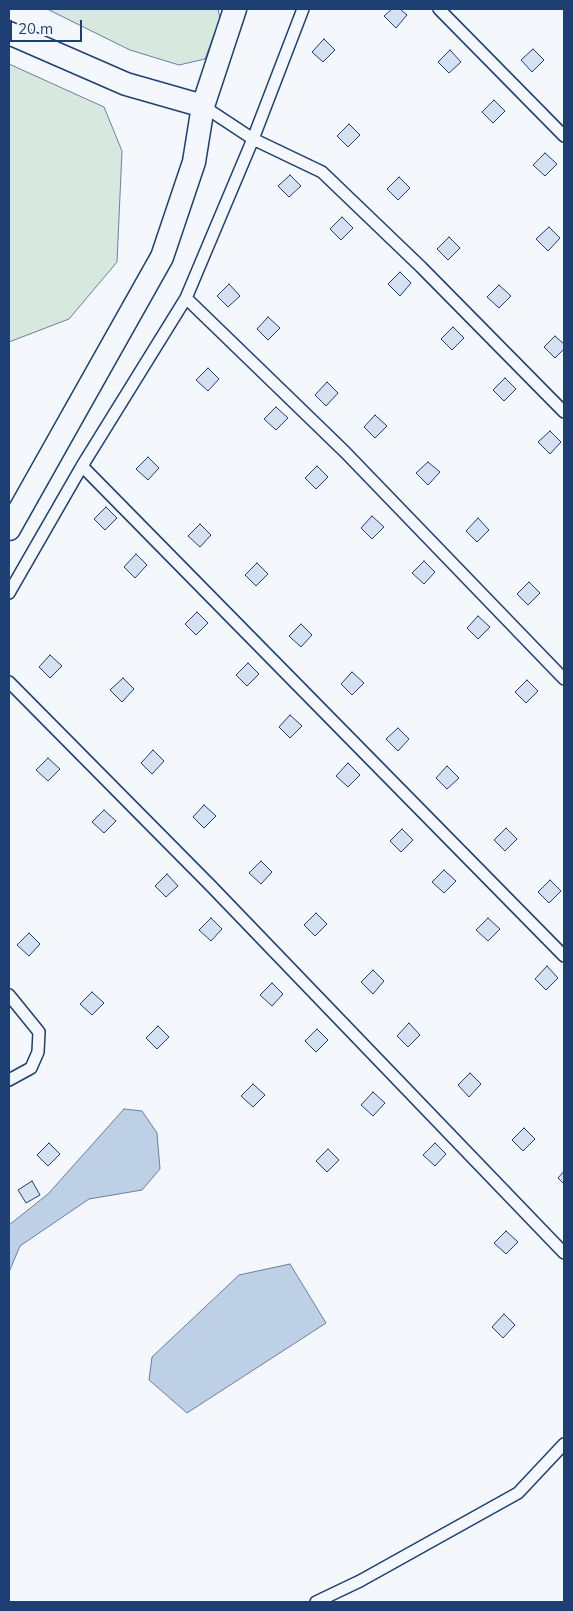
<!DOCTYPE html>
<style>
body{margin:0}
#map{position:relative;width:573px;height:1611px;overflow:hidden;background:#f4f7fb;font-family:Mulish,sans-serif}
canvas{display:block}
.frame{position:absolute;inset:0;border:10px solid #1d3f73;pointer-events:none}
.scale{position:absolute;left:10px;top:20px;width:72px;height:22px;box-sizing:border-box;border:2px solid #1d3f73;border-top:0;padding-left:6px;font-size:15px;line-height:18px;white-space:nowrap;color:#1d3f73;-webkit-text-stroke:4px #f4f7fb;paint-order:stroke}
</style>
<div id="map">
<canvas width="573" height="1611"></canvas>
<div class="frame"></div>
<div class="scale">20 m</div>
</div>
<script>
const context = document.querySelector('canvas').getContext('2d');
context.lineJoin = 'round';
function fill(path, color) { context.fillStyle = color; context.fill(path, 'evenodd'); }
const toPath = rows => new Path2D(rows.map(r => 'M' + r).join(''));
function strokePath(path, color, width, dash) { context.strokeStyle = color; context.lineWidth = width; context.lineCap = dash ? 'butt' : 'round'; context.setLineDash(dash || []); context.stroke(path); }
const green = toPath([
 [47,9,218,9,220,19,205,59,179,65,130,50,47,9],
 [9,64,104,107,122,151,117,262,69,319,9,342,9,64]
]);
fill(green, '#d7e8df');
strokePath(green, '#687fa3', 1);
const water = toPath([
 [124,1109,142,1111,157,1133,160,1169,142,1190,89,1199,20,1246,9,1272,9,1225,48,1194,124,1109],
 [290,1264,326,1323,187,1413,149,1380,152,1357,239,1275,290,1264]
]);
fill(water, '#bed0e5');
strokePath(water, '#687fa3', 1);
const building = toPath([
 [392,9,400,9,407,15,396,28,384,16,392,9],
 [324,39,335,50,323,62,312,52,324,39],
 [533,49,544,60,532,72,521,60,533,49],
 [450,50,461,62,449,73,438,62,450,50],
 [494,100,505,111,493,123,482,112,494,100],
 [349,124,360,135,348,147,337,136,349,124],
 [545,153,557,164,545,176,533,165,545,153],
 [290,175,301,186,289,197,278,186,290,175],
 [399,177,410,188,398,200,387,189,399,177],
 [342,217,353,228,341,240,330,229,342,217],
 [549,227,560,238,548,251,536,239,549,227],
 [449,237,460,248,448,260,437,249,449,237],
 [400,272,411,283,400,296,388,284,400,272],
 [229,284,240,296,228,307,217,296,229,284],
 [499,285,511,296,499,308,487,297,499,285],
 [268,317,280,328,268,340,257,329,268,317],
 [453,327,464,338,452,350,441,339,453,327],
 [555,336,564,344,564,349,555,358,544,347,555,336],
 [208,368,219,379,208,391,196,380,208,368],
 [505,378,516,389,504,401,493,390,505,378],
 [327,382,338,393,326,406,315,395,327,382],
 [276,407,288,418,276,430,264,419,276,407],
 [375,415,387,426,375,438,364,427,375,415],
 [550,431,561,442,550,454,538,442,550,431],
 [148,457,159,468,148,480,136,469,148,457],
 [428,462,440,472,428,485,416,473,428,462],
 [317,466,328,477,316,489,305,478,317,466],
 [106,507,117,518,105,530,94,519,106,507],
 [372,516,384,527,372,539,361,528,372,516],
 [478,518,489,530,477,542,466,531,478,518],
 [200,524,211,535,200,547,188,536,200,524],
 [136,554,147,565,135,578,124,567,136,554],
 [424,561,435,572,424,584,412,573,424,561],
 [257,563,268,574,256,586,245,575,257,563],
 [529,582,540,593,528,605,517,594,529,582],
 [197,612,208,623,196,635,185,624,197,612],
 [478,616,490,627,478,639,467,628,478,616],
 [301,624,312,635,301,647,289,636,301,624],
 [50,655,62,666,50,678,39,667,50,655],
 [248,663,259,674,247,686,236,675,248,663],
 [352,672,364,683,352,695,341,684,352,672],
 [123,678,134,689,122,702,110,690,123,678],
 [527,680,538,691,526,703,515,692,527,680],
 [290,715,302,726,290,738,279,727,290,715],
 [398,728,409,739,398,751,386,739,398,728],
 [153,750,164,761,152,774,141,763,153,750],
 [48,758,60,769,48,781,36,770,48,758],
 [348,763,360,775,348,787,336,776,348,763],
 [447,766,459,778,447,789,436,778,447,766],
 [204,805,216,816,204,828,193,817,204,805],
 [104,810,116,821,104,833,92,822,104,810],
 [506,828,517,839,505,851,494,840,506,828],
 [402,829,413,840,401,852,390,841,402,829],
 [261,861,272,872,261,884,249,873,261,861],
 [444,870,456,881,444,893,432,882,444,870],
 [167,874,178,886,166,897,155,886,167,874],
 [550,880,561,891,549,903,538,892,550,880],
 [316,913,327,924,315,936,304,925,316,913],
 [211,918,222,929,211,941,199,930,211,918],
 [488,918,500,929,488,941,476,930,488,918],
 [29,933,40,944,29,956,17,945,29,933],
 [547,966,558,978,546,990,535,979,547,966],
 [373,970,384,981,373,994,361,982,373,970],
 [272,983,283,994,272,1006,260,995,272,983],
 [92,992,104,1003,92,1015,80,1004,92,992],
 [409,1023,420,1035,408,1047,397,1036,409,1023],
 [158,1026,169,1037,157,1049,146,1038,158,1026],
 [317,1029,328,1040,316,1052,305,1041,317,1029],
 [470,1073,481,1084,469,1097,458,1085,470,1073],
 [253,1084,265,1095,253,1107,241,1096,253,1084],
 [373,1092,385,1103,373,1116,361,1105,373,1092],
 [524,1128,535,1139,523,1151,512,1140,524,1128],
 [49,1143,60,1154,48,1166,37,1155,49,1143],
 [435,1143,446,1154,435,1166,423,1155,435,1143],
 [328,1149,339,1160,327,1172,316,1161,328,1149],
 [564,1171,564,1184,558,1178,564,1171],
 [32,1181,40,1195,26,1203,18,1190,32,1181],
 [506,1231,518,1242,506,1254,494,1243,506,1231],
 [504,1314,515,1325,503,1338,492,1327,504,1314]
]);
fill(building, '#d5e0f0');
strokePath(building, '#1d3f73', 1);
const lane = toPath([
 [439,9,564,136],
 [203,106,253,139,322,172,421,267,564,412],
 [186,298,345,452,564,679],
 [82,466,564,956],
 [9,593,82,466,186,298,253,139,303,9],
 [9,682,211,886,564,1253],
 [9,995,39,1032,38,1052,31,1068,9,1080],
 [316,1602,360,1581,518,1493,564,1444]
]);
const street = toPath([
 [9,33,126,84,203,106],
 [9,529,162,257,194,162,203,106,235,9]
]);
strokePath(lane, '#1d3f73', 14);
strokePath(street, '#1d3f73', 25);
strokePath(lane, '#f4f7fb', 11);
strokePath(street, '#f4f7fb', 22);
</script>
